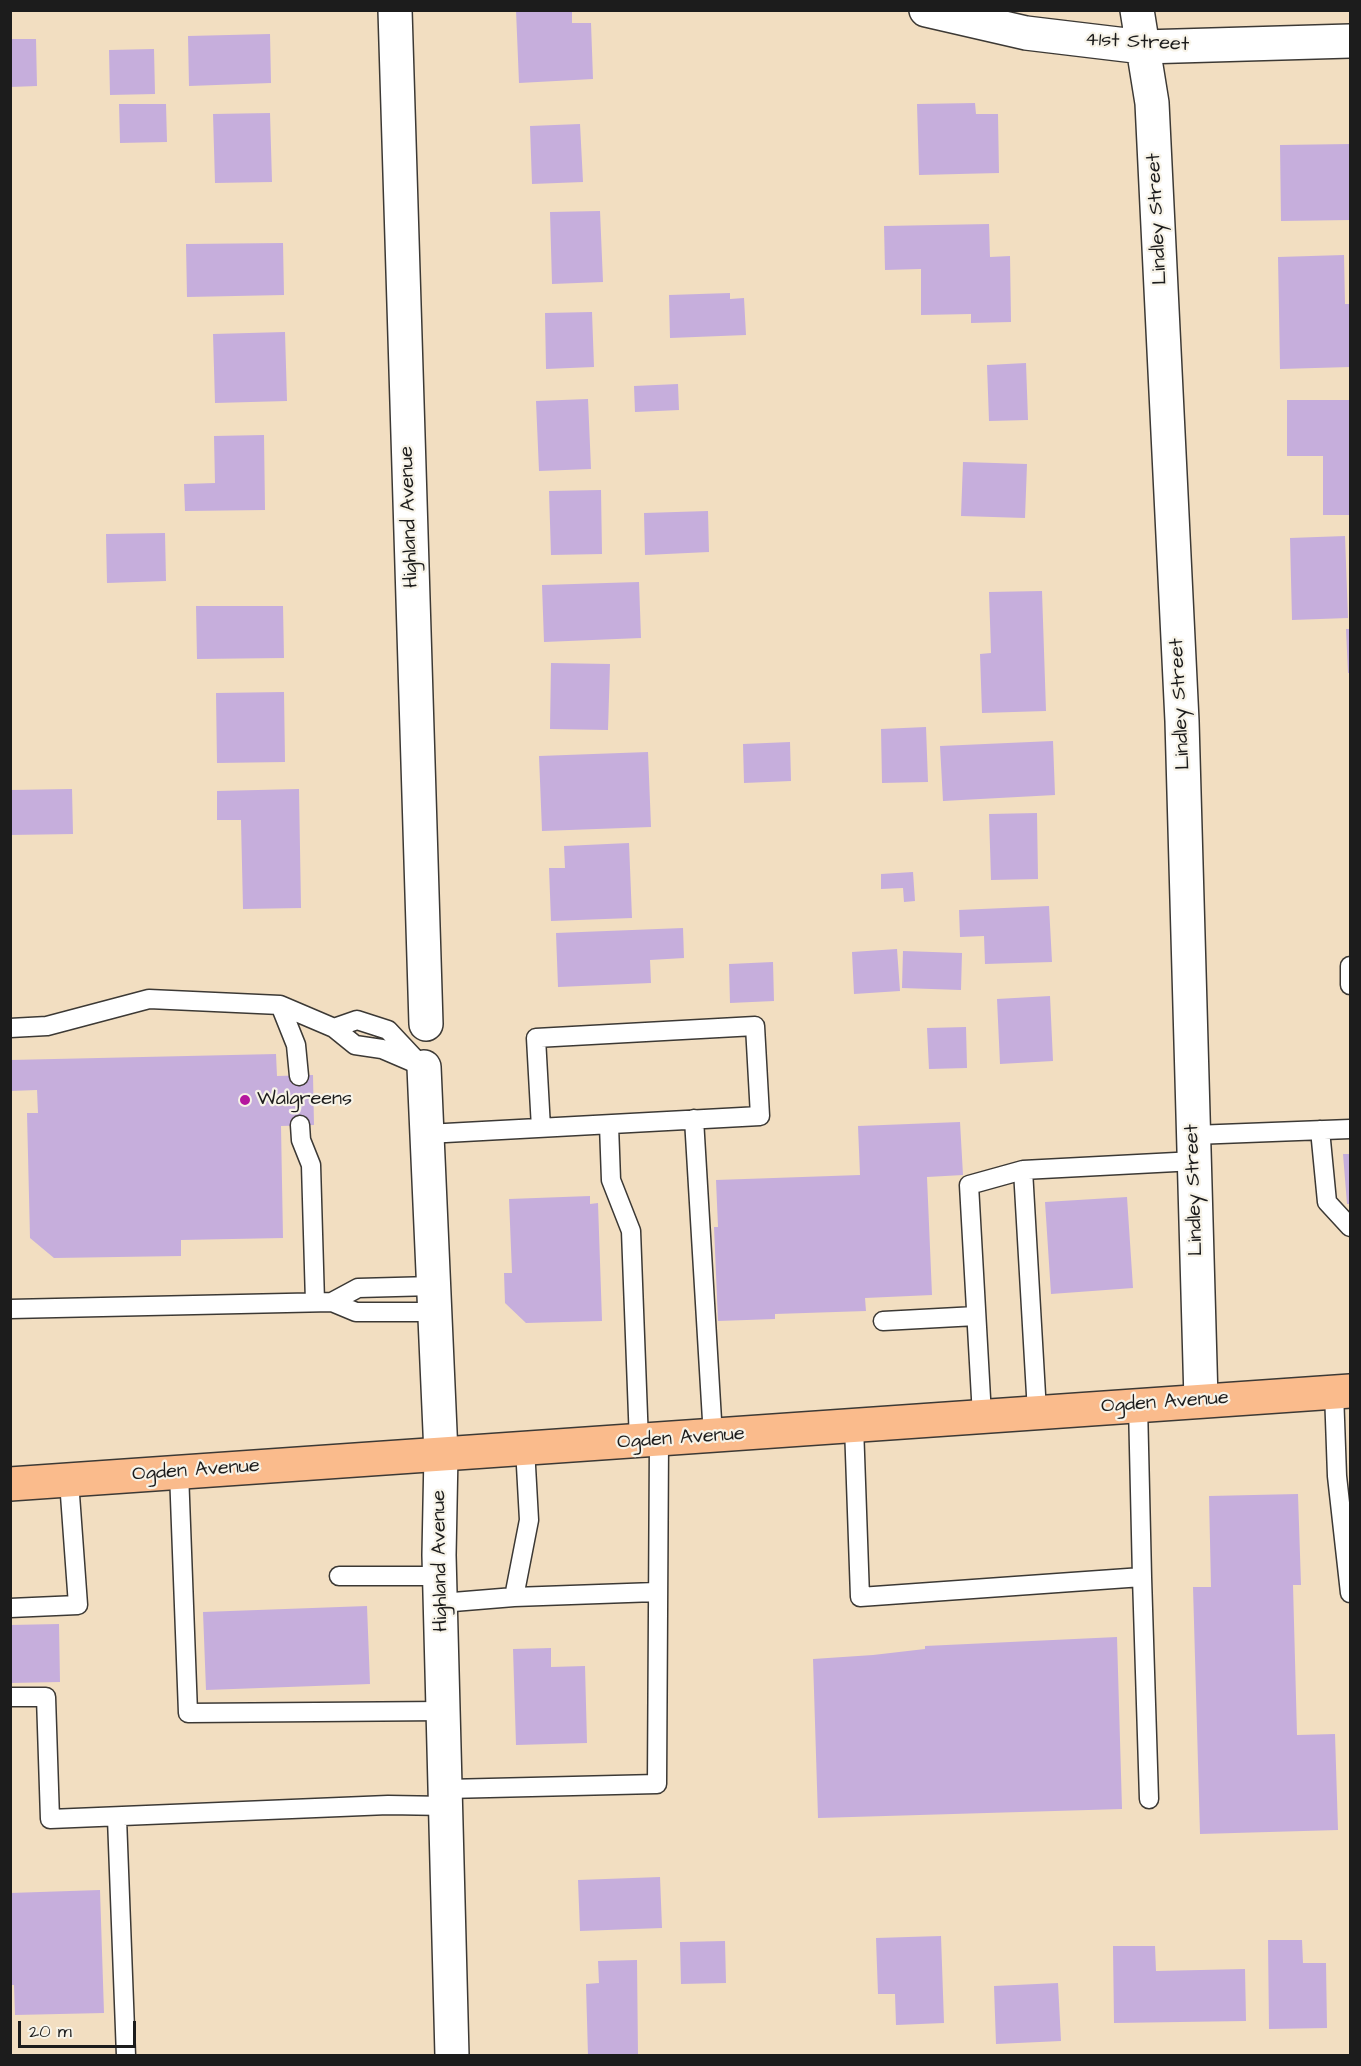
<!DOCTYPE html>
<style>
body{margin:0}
#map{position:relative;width:1361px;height:2066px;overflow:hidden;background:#f2dec1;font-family:"Architects Daughter",sans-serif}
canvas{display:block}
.frame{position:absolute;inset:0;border:12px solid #1c1c1c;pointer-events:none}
.scale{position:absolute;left:18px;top:2021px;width:118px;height:27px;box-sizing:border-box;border:3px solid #1c1c1c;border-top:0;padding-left:8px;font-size:18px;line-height:21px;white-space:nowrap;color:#1c1c1c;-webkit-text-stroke:4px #f7f3e8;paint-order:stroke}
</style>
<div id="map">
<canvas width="1361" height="2066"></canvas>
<div class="frame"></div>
<div class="scale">20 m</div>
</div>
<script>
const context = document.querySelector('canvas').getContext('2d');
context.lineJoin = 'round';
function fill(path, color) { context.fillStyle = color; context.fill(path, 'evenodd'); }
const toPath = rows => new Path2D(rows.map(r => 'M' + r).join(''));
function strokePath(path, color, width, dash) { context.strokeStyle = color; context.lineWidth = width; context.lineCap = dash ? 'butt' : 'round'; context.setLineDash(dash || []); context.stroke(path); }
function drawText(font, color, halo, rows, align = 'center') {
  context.font = font + ' "Architects Daughter",sans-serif'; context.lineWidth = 4.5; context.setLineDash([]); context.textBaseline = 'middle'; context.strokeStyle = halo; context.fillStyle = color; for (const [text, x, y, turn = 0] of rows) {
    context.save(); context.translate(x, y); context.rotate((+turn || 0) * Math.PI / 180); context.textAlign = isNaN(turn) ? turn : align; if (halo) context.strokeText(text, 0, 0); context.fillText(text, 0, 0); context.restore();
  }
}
fill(toPath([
 [516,10,572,10,572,23,591,23,593,79,519,83],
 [270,34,271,83,189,86,188,36],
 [10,39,36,39,37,86,10,87],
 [154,49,155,94,110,95,109,50],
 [975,103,976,114,998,114,999,173,919,175,917,104],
 [119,104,166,104,167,142,120,143],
 [270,113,272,182,215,183,213,114],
 [580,124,583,182,532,184,530,126],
 [1350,144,1350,220,1281,221,1280,145],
 [600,211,603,282,552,284,550,212],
 [989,224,990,257,1010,256,1011,322,971,323,971,314,921,315,921,269,885,270,884,226],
 [283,243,284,295,187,297,186,244],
 [1344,255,1345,304,1350,304,1350,367,1280,369,1278,257],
 [730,293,730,299,744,298,746,335,670,338,669,295],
 [592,312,594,367,546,369,545,313],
 [285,332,287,401,215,403,213,334],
 [1026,363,1028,420,989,421,987,365],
 [678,384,679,410,635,412,634,386],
 [588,399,591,469,539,471,536,401],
 [1287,400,1350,400,1350,515,1323,515,1323,456,1287,456],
 [264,435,265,510,185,511,184,484,215,483,214,436],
 [963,462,1027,464,1025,518,961,516],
 [601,490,602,554,551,555,549,491],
 [708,511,709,552,645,555,644,513],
 [165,533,166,581,107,583,106,534],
 [1345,536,1348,618,1292,620,1290,538],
 [639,582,641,638,544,642,542,585],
 [1042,591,1046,711,982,713,980,654,991,653,989,592],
 [196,606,283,606,284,658,197,659],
 [1346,629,1350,629,1350,673,1348,673],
 [551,663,610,664,608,730,550,729],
 [284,692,285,762,217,763,216,693],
 [926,727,928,782,882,783,881,729],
 [1053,741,1055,795,943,801,940,746],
 [790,742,791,781,744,783,743,744],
 [648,752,651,827,542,831,539,756],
 [72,789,73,834,10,835,10,790],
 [299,789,301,908,243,909,241,820,217,820,217,791],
 [1037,813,1038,879,991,880,989,814],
 [629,843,632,918,551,921,549,868,565,868,564,846],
 [913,872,915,901,904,902,903,888,881,889,881,874],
 [1049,906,1052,962,985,964,984,936,960,937,959,910],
 [683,928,684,958,650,960,651,983,558,987,556,933],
 [897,949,900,991,854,994,852,952],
 [903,951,962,953,961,990,902,988],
 [773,962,774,1001,730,1003,729,964],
 [1050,996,1053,1061,1000,1064,997,999],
 [966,1027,967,1068,929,1069,927,1028],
 [276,1054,277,1076,313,1075,314,1125,281,1126,283,1238,181,1240,181,1256,54,1258,30,1238,27,1113,38,1113,37,1090,10,1091,10,1060],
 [960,1122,963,1175,927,1177,932,1295,865,1298,866,1311,775,1314,775,1319,718,1321,714,1227,718,1227,716,1180,860,1175,858,1126],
 [1343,1154,1350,1154,1350,1204,1347,1204],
 [590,1196,590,1204,598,1203,602,1321,526,1323,505,1303,504,1273,512,1273,509,1199],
 [1127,1197,1133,1288,1051,1294,1045,1202],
 [1298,1494,1301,1585,1293,1585,1297,1735,1335,1734,1338,1830,1200,1834,1193,1587,1211,1587,1209,1496],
 [367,1606,370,1684,206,1690,203,1612],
 [59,1624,60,1682,10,1683,10,1625],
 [1117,1637,1122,1809,818,1818,813,1659,873,1655,925,1649,925,1646],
 [551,1648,551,1667,585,1666,587,1743,516,1745,513,1649],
 [660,1877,662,1928,580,1931,578,1880],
 [100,1890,104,2013,15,2015,14,1985,10,1985,10,1893],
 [941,1936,944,2023,896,2025,895,1994,878,1994,876,1938],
 [1268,1940,1302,1940,1303,1963,1326,1963,1327,2028,1269,2029],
 [725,1941,726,1983,681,1984,680,1942],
 [1113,1946,1155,1946,1156,1971,1245,1969,1246,2021,1114,2023],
 [637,1960,638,2056,588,2056,586,1984,599,1983,598,1961],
 [1058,1983,1061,2041,996,2044,994,1986]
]), '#c6aedc');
const service = toPath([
 [1350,966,1350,985],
 [280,1005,296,1045,299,1076],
 [10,1028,47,1026,149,999,280,1005,334,1028,355,1045,382,1049,424,1067],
 [334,1028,357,1020,388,1030,418,1062],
 [694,1119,713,1437],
 [300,1125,301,1140,311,1165,315,1302],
 [609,1125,611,1180,631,1231,639,1442],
 [1320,1130,1327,1202,1350,1227],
 [427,1134,760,1116,755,1026,536,1038,541,1128],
 [1194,1135,1350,1129],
 [332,1302,358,1288,433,1286],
 [10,1309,332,1302,356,1312,435,1312],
 [883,1321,976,1316],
 [1334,1392,1337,1476,1350,1593],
 [1037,1412,1023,1170,1195,1161],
 [982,1416,969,1185,1023,1170],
 [854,1426,860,1597,1142,1577,1138,1405],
 [179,1472,188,1713,445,1711],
 [339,1576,440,1576],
 [1142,1577,1149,1799],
 [514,1597,529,1520,525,1448],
 [441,1603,514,1597,656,1592],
 [10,1608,78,1605,69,1481],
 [10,1697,46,1697,50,1819,388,1805,447,1806],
 [447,1789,657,1784,659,1441],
 [117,1818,126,2056]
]);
const minor = toPath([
 [395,10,426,1024],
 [926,10,1026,33,1143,47,1350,41],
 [1137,10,1152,103,1182,721,1201,1400],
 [424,1067,441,1454,439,1555,452,2056]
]);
const primary = toPath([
 [10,1484,1350,1391]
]);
strokePath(service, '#3c3935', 21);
strokePath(minor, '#3c3935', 36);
strokePath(primary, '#3c3935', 36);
strokePath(service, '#fff', 18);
strokePath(minor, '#fff', 33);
strokePath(primary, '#fabb8c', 33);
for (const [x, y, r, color] of [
 [245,1100,6,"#b5179e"]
]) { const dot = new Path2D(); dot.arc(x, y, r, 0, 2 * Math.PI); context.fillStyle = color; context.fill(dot); strokePath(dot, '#f7f3e8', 2); }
drawText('20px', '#1c1c1c', '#f7f3e8', [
 ["41st Street",1137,43,3],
 ["Lindley Street",1158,219,-93],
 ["Highland Avenue",410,517,-92],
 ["Lindley Street",1181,704,-93],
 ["Lindley Street",1195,1190,-92],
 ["Ogden Avenue",1165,1403,-4],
 ["Ogden Avenue",681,1439,-4],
 ["Ogden Avenue",196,1471,-4],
 ["Highland Avenue",441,1561,-91]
]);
drawText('20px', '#1c1c1c', '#f7f3e8', [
 ["Walgreens",257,1100]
], 'left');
</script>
